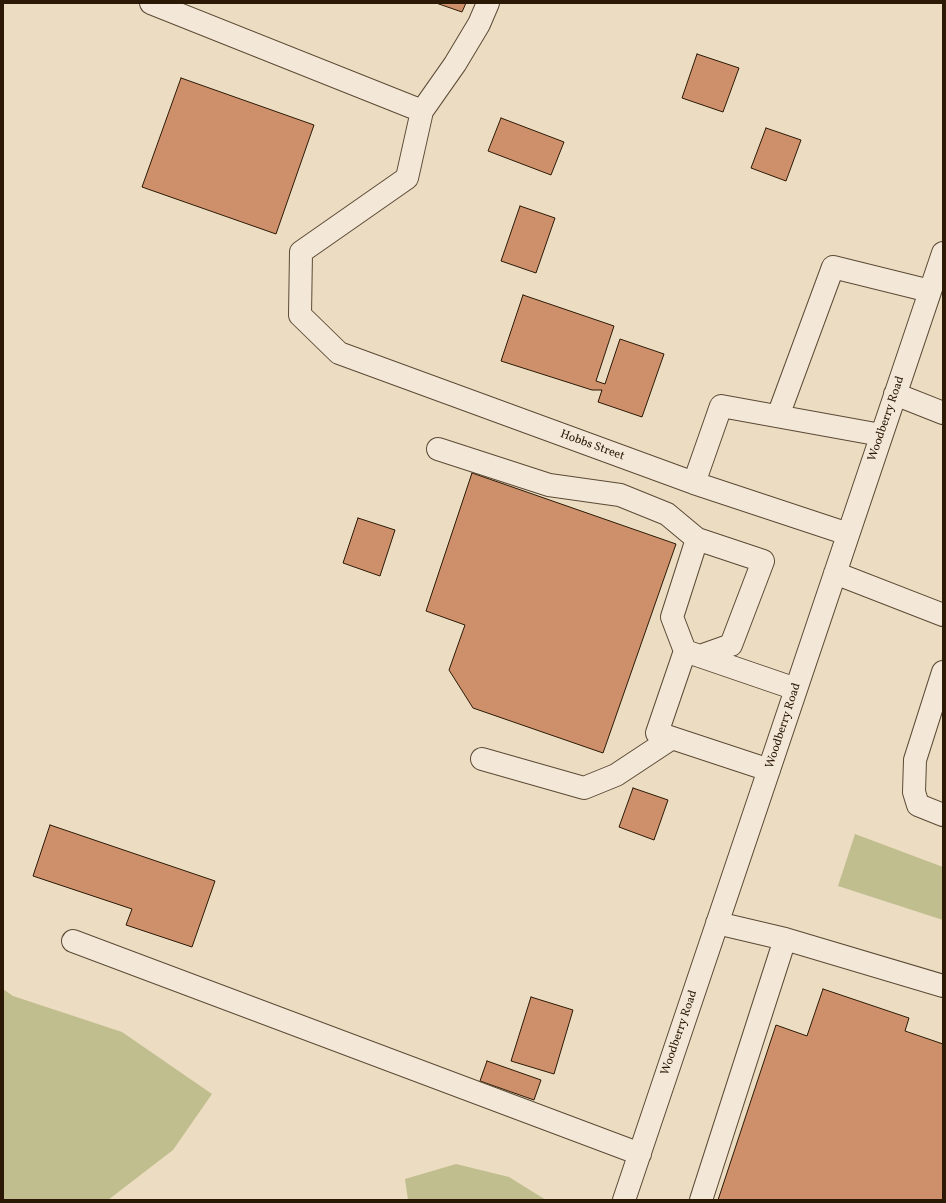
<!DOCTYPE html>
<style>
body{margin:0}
#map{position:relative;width:946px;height:1203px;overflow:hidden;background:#ecdcc2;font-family:Vollkorn,serif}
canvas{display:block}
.frame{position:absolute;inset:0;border:4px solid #2b1906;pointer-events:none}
</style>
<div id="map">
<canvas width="946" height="1203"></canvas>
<div class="frame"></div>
</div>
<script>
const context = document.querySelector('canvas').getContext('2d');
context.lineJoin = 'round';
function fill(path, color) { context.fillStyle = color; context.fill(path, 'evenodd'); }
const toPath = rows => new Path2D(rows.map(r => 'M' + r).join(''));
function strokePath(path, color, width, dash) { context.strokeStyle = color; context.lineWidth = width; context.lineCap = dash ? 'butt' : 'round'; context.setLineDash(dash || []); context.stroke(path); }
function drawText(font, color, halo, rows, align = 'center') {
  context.font = font + ' Vollkorn,serif'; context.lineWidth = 3.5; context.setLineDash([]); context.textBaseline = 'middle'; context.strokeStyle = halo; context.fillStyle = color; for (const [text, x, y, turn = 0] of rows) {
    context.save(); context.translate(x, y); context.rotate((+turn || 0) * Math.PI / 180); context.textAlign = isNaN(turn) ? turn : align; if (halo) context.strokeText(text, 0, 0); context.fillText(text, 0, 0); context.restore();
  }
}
fill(toPath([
 [855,834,943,867,943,920,838,886],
 [3,989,13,996,122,1032,212,1094,173,1150,108,1200,3,1200],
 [456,1164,509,1177,546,1200,408,1200,405,1179]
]), '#c0be8e');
const building = toPath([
 [436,3,466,3,462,12,436,3],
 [697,54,739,68,723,112,682,98,697,54],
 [181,78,314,125,276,234,142,187,181,78],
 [501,118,564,142,551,175,488,151,501,118],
 [766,128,801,140,786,181,751,168,766,128],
 [520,206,555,218,536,273,501,261,520,206],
 [523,295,614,326,596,381,605,384,620,339,664,354,642,417,598,402,602,390,592,390,501,361,523,295],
 [472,473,676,544,603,753,473,708,449,670,465,625,426,611,472,473],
 [358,518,395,530,380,576,343,563,358,518],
 [633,788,668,800,654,840,619,827,633,788],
 [50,825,215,881,192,947,126,925,132,909,33,876,50,825],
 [823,989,909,1018,905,1031,943,1044,943,1200,718,1200,776,1025,807,1036,823,989],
 [531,997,573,1010,554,1074,511,1061,531,997],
 [487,1061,541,1080,534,1100,480,1081,487,1061]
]);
fill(building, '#ce906a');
strokePath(building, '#2b1906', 1);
const minor = toPath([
 [151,3,422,111,407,178,301,252,300,315,339,353,694,483,848,534],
 [422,111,455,64,479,24,488,3],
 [895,394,943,413],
 [778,416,833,267,930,291],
 [438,449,549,485,620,495,667,514,697,539],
 [694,483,721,406,881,435],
 [835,573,943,615],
 [685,651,672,617,697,539,763,561,731,645,700,656],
 [943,672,915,760,914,792,918,805,943,815],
 [482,759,584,788,616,775,672,738],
 [769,770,657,733,685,651,796,689],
 [717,923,785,939,943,986],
 [73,941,640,1154],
 [624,1200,943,253],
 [701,1200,785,939]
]);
strokePath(minor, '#5b4a35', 24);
strokePath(minor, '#f3e8d7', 22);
drawText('12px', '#2b1906', '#f3e8d7', [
 ["Woodberry Road",887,419,-71],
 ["Hobbs Street",592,446,20],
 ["Woodberry Road",784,726,-72],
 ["Woodberry Road",680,1033,-71]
]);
</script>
